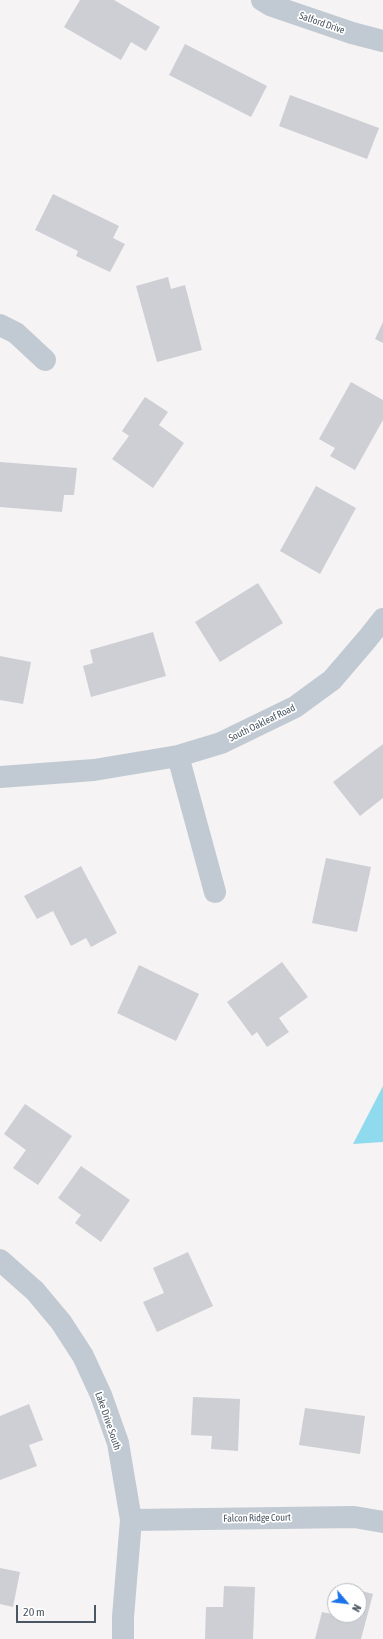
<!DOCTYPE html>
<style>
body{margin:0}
#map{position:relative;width:383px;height:1639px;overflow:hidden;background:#f5f3f3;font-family:"Asap Condensed",sans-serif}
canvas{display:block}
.north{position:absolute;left:327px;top:1583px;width:40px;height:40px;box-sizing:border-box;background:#fff;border:1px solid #b7bbc0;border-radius:50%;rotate:118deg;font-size:11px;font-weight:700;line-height:16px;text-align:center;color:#4a5661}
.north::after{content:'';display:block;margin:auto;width:14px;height:18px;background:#1a73e8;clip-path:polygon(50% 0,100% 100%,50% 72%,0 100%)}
.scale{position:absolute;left:16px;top:1605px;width:80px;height:18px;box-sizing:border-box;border:2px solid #4a5661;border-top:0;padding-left:5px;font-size:12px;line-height:14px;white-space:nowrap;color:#4a5661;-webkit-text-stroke:3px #fff;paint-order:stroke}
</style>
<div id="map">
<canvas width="383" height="1639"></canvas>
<div class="north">N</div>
<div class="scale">20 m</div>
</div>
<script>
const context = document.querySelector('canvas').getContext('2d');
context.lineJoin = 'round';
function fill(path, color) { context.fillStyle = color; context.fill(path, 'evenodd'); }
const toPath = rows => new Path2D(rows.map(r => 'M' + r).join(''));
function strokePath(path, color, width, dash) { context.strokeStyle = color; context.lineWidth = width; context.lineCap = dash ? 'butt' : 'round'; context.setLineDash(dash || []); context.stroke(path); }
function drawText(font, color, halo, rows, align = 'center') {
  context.font = font + ' "Asap Condensed",sans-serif'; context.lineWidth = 3.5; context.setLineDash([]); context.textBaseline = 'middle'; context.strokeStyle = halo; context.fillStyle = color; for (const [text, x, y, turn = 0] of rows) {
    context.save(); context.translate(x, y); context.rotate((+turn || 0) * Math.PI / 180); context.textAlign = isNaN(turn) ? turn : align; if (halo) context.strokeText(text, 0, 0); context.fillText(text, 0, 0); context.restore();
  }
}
fill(toPath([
 [383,1086,383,1142,353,1144]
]), '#90daee');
fill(toPath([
 [80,0,114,0,160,27,146,51,131,42,121,60,64,27],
 [185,44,267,86,251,117,169,75],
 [290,95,379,128,367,159,279,126],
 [53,194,119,226,113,238,125,244,110,272,76,256,78,251,35,230],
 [168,277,171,289,185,285,202,350,157,362,136,286],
 [383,322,383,343,375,339],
 [351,382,383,400,383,420,355,470,330,456,335,448,319,439],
 [145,397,168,412,159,425,184,443,153,488,112,459,129,436,122,431],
 [0,462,77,468,74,495,64,495,62,512,0,507],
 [316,486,356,508,320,574,280,551],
 [258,583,283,623,220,662,195,622],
 [153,632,166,676,91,697,83,666,93,663,90,650],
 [0,656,31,662,23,704,0,700],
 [383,744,383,798,360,816,333,782],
 [326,858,371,867,357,932,312,923],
 [81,866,117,933,91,947,86,938,71,946,53,911,37,919,24,896],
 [282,962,308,997,279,1018,289,1032,267,1047,257,1032,252,1036,227,1002],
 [139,965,199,994,176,1041,117,1013],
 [25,1104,72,1136,38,1185,13,1168,26,1150,4,1134],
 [81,1166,130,1200,101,1242,75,1223,81,1215,58,1198],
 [188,1252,213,1306,157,1332,143,1302,164,1293,153,1268],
 [193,1397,240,1399,238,1451,211,1449,212,1436,191,1435],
 [29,1404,43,1440,29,1445,37,1466,0,1480,0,1416],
 [305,1408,365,1416,360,1454,299,1445],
 [0,1568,20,1572,13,1607,0,1604],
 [340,1585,373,1594,361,1639,315,1639,322,1612,332,1614,335,1606,335,1615,359,1615,359,1591,339,1591],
 [224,1586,255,1587,253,1639,205,1639,206,1607,223,1607]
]), '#cdcfd5');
strokePath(toPath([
 [262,0,270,5,352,33,383,41],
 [0,325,16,333,45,360],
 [178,756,215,892],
 [0,777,94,770,178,756,221,743,295,707,332,680,368,638,383,619],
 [0,1260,35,1291,61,1322,83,1356,101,1395,118,1443,131,1520,123,1617,123,1639],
 [131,1520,354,1517,383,1522]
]), '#c1cad2', 22);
drawText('10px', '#4a5661', '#fff', [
 ["Salford Drive",322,23,19],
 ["South Oakleaf Road",262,723,-26],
 ["Lake Drive South",108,1421,71],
 ["Falcon Ridge Court",257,1518,-1]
]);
</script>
